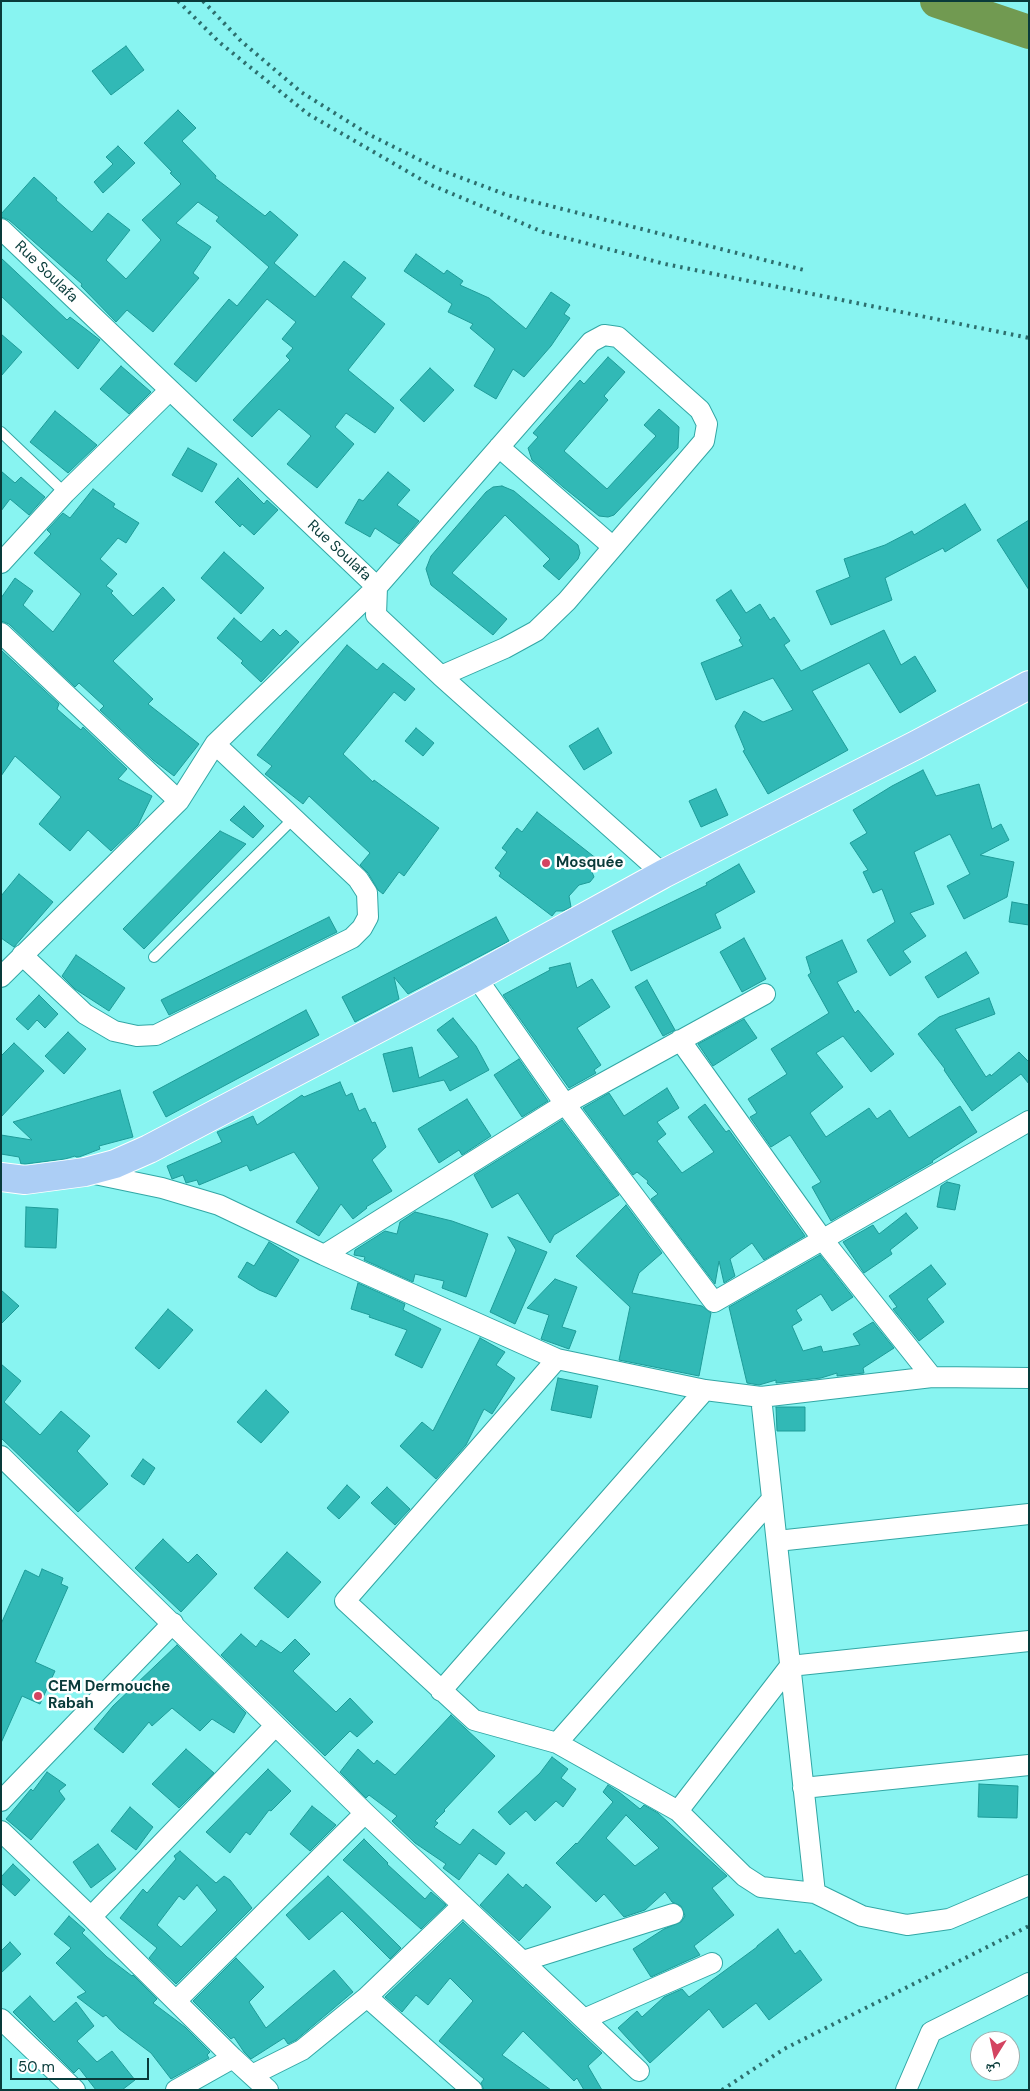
<!DOCTYPE html>
<meta charset="utf-8">
<style>
body{margin:0}
#map{position:relative;width:1030px;height:2091px;overflow:hidden;background:#88f4f1;font-family:"DM Sans","Noto Naskh Arabic",sans-serif}
canvas{display:block}
.frame{position:absolute;inset:0;border:2px solid #093b3a;pointer-events:none}
.north{position:absolute;left:970px;top:2031px;width:50px;height:50px;box-sizing:border-box;background:#fff;border:1px solid #9db1b0;border-radius:50%;rotate:190deg;font-size:14px;font-weight:700;line-height:20px;text-align:center;color:#093b3a}
.north::after{content:'';display:block;margin:auto;width:18px;height:22px;background:#d44461;clip-path:polygon(50% 0,100% 100%,50% 72%,0 100%)}
.scale{position:absolute;left:10px;top:2058px;width:139px;height:22px;box-sizing:border-box;border:2px solid #093b3a;border-top:0;padding-left:6px;font-size:15px;line-height:18px;white-space:nowrap;color:#093b3a;-webkit-text-stroke:4px #fff;paint-order:stroke}
</style>
<div id="map">
<canvas width="1030" height="2091"></canvas>
<div class="frame"></div>
<div class="north">ش</div>
<div class="scale">50 m</div>
</div>
<script>
const context = document.querySelector('canvas').getContext('2d');
context.lineJoin = 'round';
const toPath = rows => new Path2D(rows.map(r => 'M' + r).join(''));
function strokePath(path, color, width, dash) { context.strokeStyle = color; context.lineWidth = width; context.lineCap = dash ? 'butt' : 'round'; context.setLineDash(dash || []); context.stroke(path); }
function fill(path, color) { context.fillStyle = color; context.fill(path, 'evenodd'); }
function drawText(font, color, halo, rows, align = 'center') {
  context.font = font + ' "DM Sans",sans-serif'; context.lineWidth = 5; context.setLineDash([]); context.textBaseline = 'middle'; context.strokeStyle = halo; context.fillStyle = color; for (const [text, x, y, turn = 0] of rows) {
    context.save(); context.translate(x, y); context.rotate((+turn || 0) * Math.PI / 180); context.textAlign = isNaN(turn) ? turn : align; if (halo) context.strokeText(text, 0, 0); context.fillText(text, 0, 0); context.restore();
  }
}
strokePath(toPath([
 [937,1,1029,32]
]), '#719a51', 34);
const building = toPath([
 [126,46,144,70,111,95,92,71,126,46],
 [178,110,196,128,182,141,216,176,215,178,265,216,270,211,298,235,274,263,315,297,344,261,366,278,351,297,385,324,348,370,394,408,375,433,346,413,335,427,354,444,317,488,287,464,311,436,279,409,252,437,233,420,290,360,286,356,293,348,282,339,296,322,267,299,196,382,174,364,229,299,237,306,269,267,216,221,219,217,198,202,176,223,211,247,193,273,199,278,153,332,127,310,116,322,81,286,82,284,9,220,1,217,1,214,34,177,57,198,56,200,92,232,108,213,130,230,106,260,126,279,161,240,142,220,181,184,170,173,172,172,144,143,178,110],
 [118,146,135,163,103,193,94,182,113,164,106,157,118,146],
 [416,254,444,274,447,270,463,281,460,285,489,298,526,329,551,292,570,305,564,314,570,318,551,346,524,377,513,369,496,399,474,386,495,349,470,328,473,324,448,312,452,304,404,271,416,254],
 [1,258,67,320,70,317,100,340,78,369,1,296,1,258],
 [1,334,22,352,1,376,1,334],
 [608,357,625,372,604,396,608,400,564,451,607,489,656,436,644,425,659,409,679,427,678,448,614,515,608,517,599,516,563,487,532,460,528,448,538,437,533,433,580,380,584,384,608,357],
 [121,366,151,392,129,414,100,389,121,366],
 [430,368,454,390,424,422,400,400,430,368],
 [55,411,97,445,68,473,30,442,55,411],
 [188,448,217,464,202,492,172,475,188,448],
 [1,471,15,483,21,477,45,497,29,515,10,499,1,511,1,471],
 [388,472,410,490,397,505,419,521,399,544,375,528,370,537,345,523,359,499,363,501,388,472],
 [238,478,264,504,267,500,278,510,254,535,242,524,240,527,215,502,238,478],
 [502,486,514,491,578,545,580,553,578,559,559,580,543,566,550,559,505,515,452,573,507,619,493,635,431,585,426,569,431,556,486,492,493,487,502,486],
 [93,489,115,504,113,507,139,523,126,543,118,538,100,559,117,574,106,586,113,591,111,593,133,616,163,587,175,600,113,661,153,699,148,704,199,744,174,776,153,760,100,710,104,706,79,683,75,687,9,624,1,621,1,598,15,578,33,591,23,605,53,632,81,594,34,553,51,534,47,530,63,513,70,518,93,489],
 [965,504,981,530,945,552,943,548,885,578,892,600,831,625,816,591,850,577,844,559,885,545,912,531,914,535,965,504],
 [1029,520,1029,590,997,540,1029,520],
 [224,552,264,588,241,614,201,578,224,552],
 [731,590,746,613,760,604,770,620,774,617,790,641,784,645,801,671,884,630,901,665,915,656,936,691,900,713,869,663,812,691,848,750,768,794,743,751,745,750,735,726,744,711,763,722,793,710,773,678,716,700,701,663,743,646,739,640,741,638,716,600,731,590],
 [234,618,261,642,273,629,280,636,286,630,299,642,261,682,241,663,243,661,217,638,234,618],
 [347,645,377,670,383,663,415,689,405,701,394,692,343,754,373,782,374,780,439,828,404,876,399,872,383,894,378,890,368,873,360,865,370,853,309,796,303,804,265,774,272,766,257,755,347,645],
 [1,650,59,704,57,709,81,730,83,727,127,769,118,779,152,796,138,825,111,851,88,830,70,851,39,824,61,797,15,756,1,776,1,650],
 [416,728,434,743,423,756,405,741,416,728],
 [598,728,612,753,584,770,569,746,598,728],
 [923,770,936,796,979,784,992,829,1001,824,1009,840,980,855,1014,862,1007,897,964,919,947,886,970,874,950,834,914,852,934,904,910,913,926,936,903,951,911,962,890,976,867,940,895,922,882,889,873,893,863,872,868,870,850,843,867,833,853,810,892,786,923,770],
 [716,789,728,815,701,827,689,801,716,789],
 [244,806,264,826,253,838,230,820,244,806],
 [537,812,597,859,590,867,594,877,590,882,579,885,569,896,571,907,563,911,556,911,552,916,499,876,501,873,495,868,507,852,502,848,517,828,522,832,537,812],
 [220,831,246,844,144,949,123,929,220,831],
 [739,864,755,892,715,914,721,928,631,971,612,931,707,885,706,883,739,864],
 [19,874,53,902,14,947,1,938,1,896,19,874],
 [1012,902,1029,905,1029,925,1009,922,1012,902],
 [329,917,337,932,169,1015,161,1000,329,917],
 [496,917,509,941,408,994,394,977,399,999,355,1022,342,997,496,917],
 [744,938,766,979,742,992,720,952,744,938],
 [842,940,857,972,837,982,855,1013,858,1010,894,1054,871,1072,843,1036,816,1053,843,1087,810,1113,826,1137,869,1108,877,1119,890,1110,909,1138,960,1106,977,1132,932,1161,933,1162,831,1221,812,1187,821,1182,790,1135,771,1147,750,1117,757,1113,748,1099,787,1074,771,1049,829,1013,808,975,811,973,806,957,842,940],
 [966,952,979,973,938,998,925,977,966,952],
 [76,955,125,988,109,1011,75,989,62,976,76,955],
 [570,963,577,988,592,979,610,1007,577,1028,601,1065,594,1070,596,1073,569,1088,503,995,550,970,549,968,570,963],
 [647,980,675,1030,663,1036,635,987,647,980],
 [39,995,58,1014,45,1028,37,1020,28,1030,16,1019,39,995],
 [989,998,995,1014,955,1029,986,1077,990,1074,991,1076,1019,1052,1029,1062,1029,1084,1021,1074,972,1111,944,1070,945,1069,918,1034,939,1017,989,998],
 [306,1010,319,1035,166,1117,153,1092,306,1010],
 [453,1018,476,1046,489,1070,450,1091,444,1080,393,1092,383,1054,412,1047,419,1078,459,1057,437,1030,453,1018],
 [744,1019,757,1038,713,1066,698,1044,744,1019],
 [68,1032,86,1049,64,1074,45,1056,68,1032],
 [14,1043,44,1071,1,1117,1,1056,14,1043],
 [519,1059,548,1101,522,1117,494,1075,519,1059],
 [340,1082,346,1096,352,1093,359,1111,365,1108,372,1123,375,1122,386,1147,372,1160,392,1191,366,1207,367,1208,353,1219,341,1204,319,1236,296,1222,319,1188,294,1152,250,1171,247,1165,199,1185,197,1180,186,1183,183,1175,172,1179,167,1166,222,1142,217,1132,253,1116,257,1125,302,1095,304,1097,340,1082],
 [667,1088,679,1108,657,1122,666,1134,657,1141,682,1173,714,1152,688,1117,705,1104,726,1132,729,1130,805,1236,764,1260,752,1243,730,1259,735,1276,724,1283,719,1261,715,1284,651,1199,658,1194,647,1183,648,1181,637,1172,633,1175,583,1108,609,1093,624,1116,667,1088],
 [120,1090,133,1137,99,1146,100,1149,79,1157,76,1157,75,1156,65,1159,25,1164,21,1164,19,1157,1,1154,1,1135,32,1140,13,1122,120,1090],
 [467,1099,491,1136,462,1155,459,1150,439,1163,418,1129,467,1099],
 [562,1120,619,1195,554,1235,550,1243,518,1193,492,1208,474,1175,562,1120],
 [947,1182,960,1185,955,1210,937,1207,941,1186,947,1182],
 [626,1205,662,1253,639,1273,632,1293,702,1306,711,1313,699,1376,619,1360,630,1307,576,1256,626,1205],
 [26,1207,58,1209,56,1248,25,1247,26,1207],
 [415,1212,452,1221,488,1234,466,1297,442,1288,444,1281,415,1274,413,1282,364,1260,365,1257,354,1255,355,1250,385,1231,397,1234,400,1222,415,1212],
 [906,1213,918,1228,890,1250,892,1254,864,1273,843,1242,873,1225,879,1234,906,1213],
 [508,1237,547,1252,515,1324,490,1312,516,1250,508,1237],
 [269,1242,299,1260,276,1297,259,1290,238,1277,247,1262,254,1266,269,1242],
 [820,1255,853,1297,832,1311,821,1294,796,1310,802,1320,792,1326,803,1351,821,1346,823,1352,860,1345,853,1334,873,1322,894,1348,863,1368,864,1373,837,1376,837,1373,821,1378,776,1383,776,1380,759,1385,747,1383,729,1307,820,1255],
 [931,1265,946,1284,927,1299,944,1322,919,1341,893,1309,897,1307,889,1296,931,1265],
 [555,1279,577,1287,562,1327,576,1331,569,1349,541,1339,549,1315,527,1308,555,1279],
 [358,1283,405,1304,403,1310,441,1329,422,1368,395,1355,407,1330,369,1317,370,1315,351,1309,358,1283],
 [1,1290,19,1306,1,1324,1,1290],
 [168,1309,193,1330,159,1369,135,1348,168,1309],
 [480,1338,505,1352,496,1365,515,1378,492,1414,484,1409,466,1445,436,1479,400,1446,422,1422,433,1431,480,1338],
 [1,1364,21,1381,4,1402,40,1435,61,1411,90,1436,77,1451,108,1484,78,1512,1,1438,1,1364],
 [558,1378,598,1386,591,1418,551,1410,558,1378],
 [266,1390,289,1412,261,1443,237,1422,266,1390],
 [776,1407,805,1407,805,1431,777,1431,776,1407],
 [143,1459,155,1468,144,1485,131,1476,143,1459],
 [347,1485,360,1497,339,1519,327,1508,347,1485],
 [387,1487,410,1509,395,1525,371,1503,387,1487],
 [163,1539,188,1563,197,1554,217,1574,181,1612,135,1568,163,1539],
 [287,1552,321,1582,288,1618,254,1588,287,1552],
 [42,1569,63,1578,61,1584,68,1587,35,1662,55,1671,40,1704,22,1696,1,1743,1,1624,25,1570,39,1577,42,1569],
 [241,1634,256,1647,261,1640,281,1653,295,1639,310,1654,293,1671,336,1712,350,1698,373,1722,357,1737,350,1731,325,1756,221,1655,241,1634],
 [177,1645,246,1713,234,1733,212,1719,200,1731,172,1708,152,1726,149,1722,123,1753,94,1729,113,1706,177,1645],
 [451,1715,495,1756,444,1810,445,1811,435,1821,438,1823,434,1827,460,1845,473,1829,505,1853,496,1865,479,1853,459,1880,443,1868,446,1864,415,1843,392,1821,397,1816,369,1795,366,1798,340,1772,358,1749,374,1764,377,1760,395,1775,451,1715],
 [186,1749,214,1773,179,1808,152,1784,186,1749],
 [552,1757,568,1769,561,1778,576,1789,563,1807,556,1801,535,1821,526,1811,510,1825,498,1812,540,1773,552,1757],
 [268,1769,291,1791,271,1811,269,1810,250,1835,246,1832,230,1853,206,1832,268,1769],
 [47,1772,66,1785,59,1791,65,1799,31,1840,6,1819,31,1789,33,1791,47,1772],
 [979,1784,1018,1786,1017,1818,978,1817,979,1784],
 [608,1785,619,1792,640,1809,644,1805,658,1813,727,1876,712,1888,734,1915,694,1946,700,1955,651,1977,633,1949,664,1929,681,1922,685,1916,681,1906,672,1902,665,1892,645,1910,624,1917,604,1894,596,1902,556,1863,576,1843,577,1844,613,1802,603,1792,608,1785],
 [626,1815,659,1848,635,1866,606,1838,626,1815],
 [312,1806,336,1825,310,1851,290,1834,312,1806],
 [130,1807,153,1827,136,1850,111,1831,130,1807],
 [364,1839,388,1863,387,1864,425,1899,431,1892,446,1905,421,1929,343,1860,364,1839],
 [98,1844,116,1869,91,1888,73,1862,98,1844],
 [180,1851,216,1883,224,1876,230,1880,252,1908,176,1984,149,1958,157,1948,120,1918,143,1889,147,1893,176,1859,174,1856,180,1851],
 [197,1885,217,1910,181,1947,157,1925,179,1896,184,1900,197,1885],
 [13,1864,30,1880,15,1896,1,1883,1,1877,13,1864],
 [508,1874,523,1888,526,1884,551,1907,519,1941,480,1905,508,1874],
 [328,1876,401,1948,390,1959,342,1911,309,1940,286,1915,328,1876],
 [69,1916,85,1930,82,1933,107,1957,132,1976,133,1975,157,1999,153,2003,185,2027,210,2052,207,2055,209,2058,171,2079,151,2053,119,2029,106,2015,103,2017,77,1997,86,1992,56,1963,71,1948,54,1934,69,1916],
 [463,1922,602,2053,588,2066,602,2090,584,2090,577,2078,574,2081,523,2031,502,2055,551,2090,484,2090,481,2083,484,2079,439,2041,473,2001,450,1978,428,2005,416,1995,402,2012,385,1997,463,1922],
 [778,1929,795,1954,800,1950,822,1980,769,2020,756,2003,723,2028,709,2009,650,2063,618,2028,637,2011,642,2017,664,1997,682,1989,689,1997,757,1947,757,1946,778,1929],
 [10,1942,21,1954,1,1973,1,1951,10,1942],
 [236,1958,264,1987,249,2002,266,2028,334,1970,353,1992,296,2040,288,2044,284,2038,251,2059,244,2052,234,2037,231,2039,193,2001,236,1958],
 [30,1996,54,2022,76,2002,94,2026,77,2041,97,2062,112,2051,135,2080,122,2090,96,2090,79,2068,74,2073,13,2012,30,1996]
]);
fill(building, '#31b9b6');
strokePath(building, '#1e9b98', 1);
const lane = toPath([
 [1,432,65,493],
 [154,957,294,818]
]);
const street = toPath([
 [1,229,377,587,376,615,441,676,663,874],
 [499,447,613,547],
 [1,563,65,493,170,390],
 [1,633,179,801],
 [22,955,85,1014,114,1031,137,1036,156,1035,352,938,362,928,368,917,367,893,358,879,215,744],
 [1,977,179,801,215,744,377,587,591,342,604,335,618,337,700,410,707,424,704,441,567,601,536,631,505,648,441,676],
 [476,977,565,1104,714,1302,1029,1121],
 [680,1040,823,1240,932,1377],
 [90,1173,162,1188,219,1205,324,1255,557,1359,705,1390,761,1397,932,1377,1029,1378],
 [324,1255,565,1104,765,994],
 [557,1359,345,1601,474,1720,557,1743,678,1811,744,1876,761,1887,815,1893,862,1916,907,1925,949,1919,1029,1885],
 [761,1397,815,1893],
 [1,1456,365,1813,639,2071],
 [777,1541,1029,1514],
 [441,1691,705,1390],
 [557,1743,772,1499],
 [803,1788,1029,1765],
 [1,1801,173,1623],
 [678,1811,790,1666,1029,1641],
 [1,1831,91,1917,233,2058,268,2090],
 [91,1917,275,1726],
 [523,1961,673,1914],
 [367,1997,463,1905],
 [176,2001,365,1813],
 [1,2019,75,2090],
 [584,2019,712,1963],
 [252,2075,302,2050,367,1997,472,2090],
 [176,2090,233,2058],
 [906,2090,931,2032,1029,1983]
]);
const primary = toPath([
 [1,1177,25,1180,85,1172,115,1164,149,1149,476,977,663,874,916,745,1029,685]
]);
strokePath(lane, '#32a7a5', 12);
strokePath(street, '#32a7a5', 22);
strokePath(primary, '#fff', 30);
strokePath(lane, '#fff', 10);
strokePath(street, '#fff', 20);
strokePath(primary, '#accef5', 28);
strokePath(toPath([
 [178,1,219,42,308,114,429,184,543,232,665,264,1029,338],
 [203,1,241,41,301,92,368,134,438,169,507,195,804,270],
 [722,2090,784,2049,1029,1926]
]), '#2d6f6e', 4, [2.5, 5]);
for (const [x, y, r, color] of [
 [546,863,5,"#d44461"],
 [38,1696,5,"#d44461"]
]) { const dot = new Path2D(); dot.arc(x, y, r, 0, 2 * Math.PI); context.fillStyle = color; context.fill(dot); strokePath(dot, '#fff', 2); }
drawText('15px', '#093b3a', '#fff', [
 ["Rue Soulafa",46,272,44],
 ["Rue Soulafa",339,551,43]
]);
drawText('bold 15px', '#093b3a', '#fff', [
 ["Mosquée",556,863],
 ["CEM Dermouche",48,1687],
 ["Rabah",48,1704]
], 'left');
</script>
